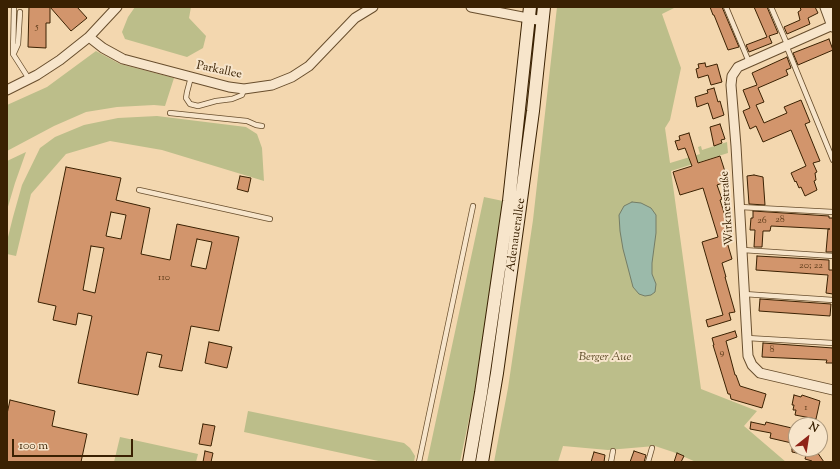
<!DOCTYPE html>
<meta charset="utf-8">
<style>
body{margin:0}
#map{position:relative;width:840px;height:469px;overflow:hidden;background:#f3d7af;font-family:"Sorts Mill Goudy",serif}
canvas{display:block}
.frame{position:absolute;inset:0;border:8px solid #3a2102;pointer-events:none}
.north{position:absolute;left:788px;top:417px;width:40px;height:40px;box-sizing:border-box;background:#f7e5cb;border:1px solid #ab977b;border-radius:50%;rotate:30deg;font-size:11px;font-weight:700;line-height:16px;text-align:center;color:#3a2102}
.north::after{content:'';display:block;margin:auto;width:14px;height:18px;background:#8f2418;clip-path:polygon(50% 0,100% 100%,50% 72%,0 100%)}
.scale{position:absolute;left:12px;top:439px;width:121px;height:18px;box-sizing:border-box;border:2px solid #3a2102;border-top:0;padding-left:5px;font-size:12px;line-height:14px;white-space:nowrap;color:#3a2102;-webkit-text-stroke:3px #f7e5cb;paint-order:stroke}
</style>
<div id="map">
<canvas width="840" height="469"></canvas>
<div class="frame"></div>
<div class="north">N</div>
<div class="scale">100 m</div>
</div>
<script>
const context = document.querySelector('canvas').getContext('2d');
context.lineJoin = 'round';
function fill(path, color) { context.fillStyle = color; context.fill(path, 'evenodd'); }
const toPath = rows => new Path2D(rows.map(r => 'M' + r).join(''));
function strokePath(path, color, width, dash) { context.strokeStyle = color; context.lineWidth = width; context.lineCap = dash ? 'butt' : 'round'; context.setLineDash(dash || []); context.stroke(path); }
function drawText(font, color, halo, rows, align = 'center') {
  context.font = font + ' "Sorts Mill Goudy",serif'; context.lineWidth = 4; context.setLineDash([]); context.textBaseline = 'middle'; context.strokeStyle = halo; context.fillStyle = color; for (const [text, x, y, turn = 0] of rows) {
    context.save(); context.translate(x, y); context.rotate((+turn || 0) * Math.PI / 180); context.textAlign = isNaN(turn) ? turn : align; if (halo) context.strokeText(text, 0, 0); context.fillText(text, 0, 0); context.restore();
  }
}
fill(toPath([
 [135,7,191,7,189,18,206,36,203,48,187,57,125,39,122,32,128,17],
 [557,7,676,7,662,14,681,68,670,120,665,128,670,163,700,154,698,147,701,146,702,150,727,142,728,153,671,171,701,389,757,411,744,426,786,462,696,462,673,452,655,446,608,450,563,446,558,462,494,462,508,388,533,220],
 [96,51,120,64,174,78,165,106,154,105,117,107,86,112,54,126,7,151,7,105,47,87],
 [157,116,246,127,257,134,262,148,264,181,162,150,110,141,66,154,31,194,16,256,7,254,7,241,13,217,22,185,40,148,55,137,84,125,118,118],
 [26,152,15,183,7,210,7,161],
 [484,197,503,201,474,395,460,462,427,462],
 [248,411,404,443,410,448,415,456,414,462,383,462,244,432],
 [120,437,198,454,196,462,114,462]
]), '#bcbe8a');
const water = toPath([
 [632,202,641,203,651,208,656,215,656,233,652,263,652,274,656,284,655,292,651,295,645,296,639,294,633,287,623,249,620,231,619,215,624,206,632,202]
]);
fill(water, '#9bbaaa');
strokePath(water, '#747d67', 1);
const building = toPath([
 [29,7,50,7,50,23,46,23,46,48,28,47,29,7],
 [50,7,77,7,87,18,71,31,50,7],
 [710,7,722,7,739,47,728,50,714,15,713,15,710,7],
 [754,7,767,7,778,33,769,36,772,43,749,52,746,45,767,37,754,7],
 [800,7,815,7,818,13,808,18,810,24,787,34,784,27,800,20,798,12,801,10,800,7],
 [829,39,833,50,798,65,793,53,829,39],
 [787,57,791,68,786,70,788,75,758,88,764,102,756,105,764,123,787,113,784,107,801,100,810,122,805,124,820,161,813,163,817,172,815,173,816,180,814,181,817,190,805,196,801,187,799,188,796,181,795,182,791,173,806,166,791,130,763,142,756,126,750,129,743,111,750,108,743,90,757,85,752,73,787,57],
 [705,63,706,67,717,64,722,82,711,85,708,75,698,78,696,69,699,68,698,64,705,63],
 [714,88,718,102,720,101,724,115,713,119,708,103,697,107,695,97,708,93,707,90,714,88],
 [720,124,725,139,721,140,722,143,714,146,710,127,720,124],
 [689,133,698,163,720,156,728,181,717,185,722,199,720,200,731,234,725,235,732,259,722,263,726,277,725,277,735,312,729,313,731,320,708,327,706,320,723,315,702,242,718,237,703,188,680,195,673,172,692,166,685,148,678,150,675,141,680,140,679,136,689,133],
 [66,167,121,178,116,200,150,208,141,254,170,260,177,224,239,237,219,331,191,326,182,371,159,367,162,355,147,352,138,395,78,383,92,316,78,313,76,325,53,320,56,306,38,302,66,167],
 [111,212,126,215,121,239,106,236,111,212],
 [197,239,212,242,206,269,191,266,197,239],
 [91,246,104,248,95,293,83,290,91,246],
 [754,175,763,177,765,205,749,204,747,176,754,175],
 [240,176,251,178,248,192,237,189,240,176],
 [753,211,829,216,829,218,833,218,833,252,826,252,828,229,830,229,771,226,770,231,763,231,762,247,754,247,755,230,750,230,751,218,753,218,753,211],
 [757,256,829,260,829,270,833,270,833,294,826,293,828,275,756,270,757,256],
 [760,299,831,304,830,316,759,311,760,299],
 [735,331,737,337,726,341,735,375,736,375,740,386,766,394,762,408,731,399,730,394,728,394,713,345,714,345,712,338,735,331],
 [209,342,232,347,227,368,205,363,209,342],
 [763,343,833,348,833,363,826,363,827,360,762,357,763,343],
 [794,395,801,397,802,395,820,401,816,419,795,415,796,410,793,410,794,405,792,405,794,395],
 [10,400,55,411,52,426,87,434,81,462,7,462,7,414,10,400],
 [751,422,765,425,766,422,796,429,796,444,770,438,771,433,750,429,751,422],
 [203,424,215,426,211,446,199,444,203,424],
 [792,449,815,449,824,462,812,462,812,461,805,459,806,455,792,452,792,449],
 [205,451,213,453,211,462,203,462,205,451],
 [634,451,646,455,644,462,630,462,634,451],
 [594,452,605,455,604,462,591,462,594,452],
 [677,453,684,456,681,462,674,462,677,453]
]);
fill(building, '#d2956c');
strokePath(building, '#3a2102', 1);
const service = toPath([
 [14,7,13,54,29,79],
 [726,7,749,62],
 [771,7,787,44],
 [786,45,833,160],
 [14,53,18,44,20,12],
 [191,77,187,92,186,98,190,104,198,106,216,101,232,99,242,95,244,89],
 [170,113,247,121,256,125,262,126],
 [139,190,270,219],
 [740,207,833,212],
 [743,250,833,256],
 [744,294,833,300],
 [747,338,833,343],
 [419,462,473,206],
 [611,462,613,451],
 [648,462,652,448]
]);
const minor = toPath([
 [471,7,543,21],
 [833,25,738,67,732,76,731,85,736,146,748,356,752,365,760,373,833,390],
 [89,37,103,48,123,59,229,87,244,89,272,85,292,77,309,66,355,18,373,7],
 [7,90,37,75,60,60,89,37,117,7]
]);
const tertiary = toPath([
 [826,7,833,26]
]);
const secondary = toPath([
 [469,462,481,393,509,201,530,7],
 [482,462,497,373,521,200,533,111,544,7]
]);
strokePath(service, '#684e2d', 6);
strokePath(minor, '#684e2d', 11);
strokePath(tertiary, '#684e2d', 13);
strokePath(secondary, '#3a2102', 14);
strokePath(service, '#f7e5cb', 4.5);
strokePath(minor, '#f7e5cb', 9);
strokePath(tertiary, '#f7e5cb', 11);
strokePath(secondary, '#f7e5cb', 12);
drawText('10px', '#603e1c', null, [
 ["5",37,27],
 ["28",780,220],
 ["26",762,221],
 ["20; 22",811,266],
 ["110",164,278],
 ["8",772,350],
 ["9",722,353],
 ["1",806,408]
]);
drawText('12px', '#3a2102', '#f7e5cb', [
 ["Parkallee",219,71,12],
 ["Wirknerstraße",728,208,-94],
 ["Adenauerallee",517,235,-82]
]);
drawText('italic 12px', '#5a4824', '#f7e5cb', [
 ["Berger Aue",605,358]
]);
</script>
